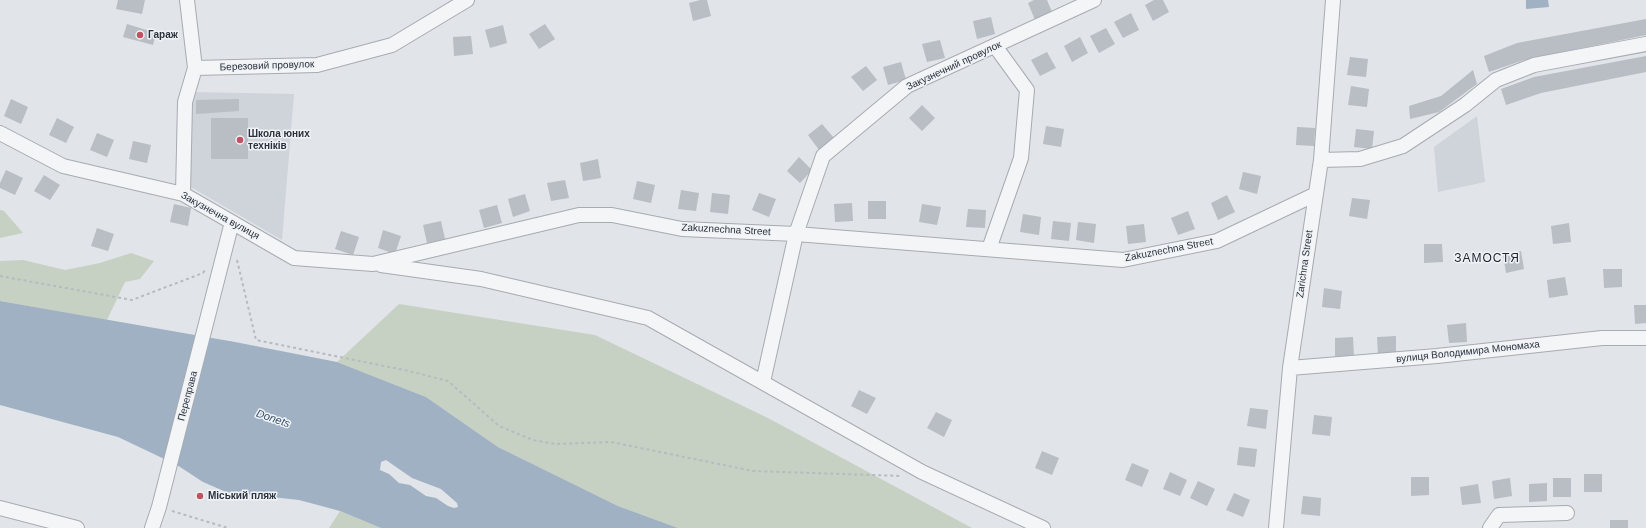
<!DOCTYPE html>
<meta charset="utf-8">
<style>
body{margin:0}
canvas{display:block;background:#e1e4e8}
</style>
<canvas width="1646" height="528"></canvas>
<script>
const context = document.querySelector('canvas').getContext('2d');
context.lineJoin = 'round';
function fill(path, color) { context.fillStyle = color; context.fill(path, 'evenodd'); }
const toPath = rows => new Path2D(rows.map(r => 'M' + r).join(''));
function strokePath(path, color, width, dash) { context.strokeStyle = color; context.lineWidth = width; context.lineCap = dash ? 'butt' : 'round'; context.setLineDash(dash || []); context.stroke(path); }
function drawText(font, color, halo, rows, align = 'center') {
  context.font = font + ' Helvetica,sans-serif'; context.lineWidth = 3; context.setLineDash([]); context.textBaseline = 'middle'; context.strokeStyle = halo; context.fillStyle = color; for (const [text, x, y, turn = 0] of rows) {
    context.save(); context.translate(x, y); context.rotate((+turn || 0) * Math.PI / 180); context.textAlign = isNaN(turn) ? turn : align; if (halo) context.strokeText(text, 0, 0); context.fillText(text, 0, 0); context.restore();
  }
}
fill(toPath([
 [192,92,294,94,282,240,189,186],
 [1477,116,1485,182,1438,192,1434,147]
]), '#cfd3da');
fill(toPath([
 [0,210,4,211,23,233,0,238],
 [131,253,154,261,140,279,125,282,107,320,0,301,0,261,23,260,65,270,100,263],
 [399,304,595,335,768,418,972,528,678,528,618,506,498,447,426,397,337,362],
 [340,511,381,528,329,528]
]), '#c7d1c3');
fill(toPath([
 [1526,0,1548,0,1549,7,1526,9],
 [0,301,235,342,337,362,426,397,498,447,618,506,678,528,381,528,340,511,299,500,226,492,203,482,177,465,118,437,0,405],
 [386,460,412,478,441,489,457,503,458,507,454,508,448,506,436,498,426,496,410,485,399,483,389,474,380,470,381,462]
]), '#a0b1c4');
fill(toPath([
 [118,0,145,0,142,14,116,9],
 [700,0,707,0,711,16,693,21,689,3],
 [1034,0,1047,0,1052,12,1035,20,1028,3],
 [1154,0,1163,0,1169,12,1153,21,1145,5],
 [1131,13,1139,30,1123,38,1114,22],
 [991,17,995,34,977,39,973,21],
 [1646,19,1646,35,1524,60,1489,72,1484,56,1517,43],
 [127,24,156,33,153,45,123,37],
 [545,24,555,39,539,49,529,34],
 [503,25,507,43,490,48,485,30],
 [1106,28,1115,44,1099,53,1090,36],
 [471,36,473,54,454,56,453,37],
 [1080,37,1088,53,1072,62,1064,46],
 [940,40,945,58,927,62,922,44],
 [1047,52,1056,68,1040,76,1031,60],
 [1646,56,1646,72,1541,93,1506,105,1501,89,1534,77],
 [1350,57,1368,59,1366,77,1347,75],
 [901,62,906,80,888,85,883,67],
 [866,66,877,80,863,91,851,77],
 [1473,70,1477,84,1439,112,1410,119,1409,106,1441,96],
 [1351,86,1369,89,1367,107,1348,105],
 [11,99,28,107,21,124,4,116],
 [239,99,239,111,196,114,196,100],
 [922,105,935,118,922,131,909,118],
 [57,118,74,127,66,143,49,135],
 [211,118,248,118,248,159,211,159],
 [822,124,834,138,819,150,808,135],
 [1046,126,1064,129,1061,147,1043,144],
 [1297,127,1315,128,1314,146,1296,145],
 [1356,129,1374,131,1372,149,1354,147],
 [97,133,114,140,107,157,90,150],
 [133,141,151,145,147,163,129,159],
 [799,157,812,170,800,183,787,171],
 [598,159,601,178,583,181,580,163],
 [6,170,23,178,15,195,0,188,0,183],
 [1243,172,1261,176,1257,194,1239,189],
 [44,175,60,185,50,200,34,191],
 [565,180,569,198,551,201,547,183],
 [637,181,655,185,651,203,633,199],
 [681,190,699,193,696,211,678,209],
 [712,193,730,195,728,214,710,212],
 [759,193,776,199,769,217,752,210],
 [525,194,530,211,513,217,508,199],
 [1227,195,1235,212,1218,220,1211,203],
 [1352,198,1370,200,1367,219,1349,216],
 [868,201,886,201,886,219,868,219],
 [852,203,853,221,835,222,834,204],
 [174,204,191,208,188,226,170,222],
 [922,204,941,207,937,225,919,222],
 [497,205,502,223,484,228,479,210],
 [968,209,986,210,985,228,966,227],
 [1188,211,1195,229,1178,235,1171,218],
 [1023,214,1041,217,1039,235,1020,232],
 [441,221,445,239,427,243,423,225],
 [1053,221,1071,223,1069,241,1051,239],
 [1078,222,1096,224,1094,243,1076,240],
 [1569,223,1571,242,1553,244,1551,226],
 [1144,224,1146,242,1128,244,1126,226],
 [97,228,114,234,108,251,91,246],
 [383,230,401,236,395,254,378,248],
 [341,231,359,237,353,255,335,249],
 [1424,244,1442,244,1443,262,1424,263],
 [1521,251,1524,269,1506,273,1503,255],
 [1603,269,1622,269,1622,287,1604,288],
 [1565,277,1568,295,1549,298,1547,280],
 [1324,288,1342,291,1340,309,1322,307],
 [1634,305,1646,305,1646,323,1635,324],
 [1466,323,1467,342,1449,343,1447,325],
 [1396,336,1396,355,1378,355,1377,337],
 [1353,337,1354,356,1335,356,1335,338],
 [859,390,876,398,867,414,851,406],
 [1250,408,1268,410,1266,429,1247,426],
 [936,412,952,420,944,437,927,428],
 [1314,415,1332,417,1330,436,1312,434],
 [1239,447,1257,449,1255,467,1237,465],
 [1042,451,1059,458,1052,475,1035,468],
 [1132,463,1149,470,1142,487,1125,480],
 [1170,472,1187,480,1180,496,1163,489],
 [1584,474,1602,474,1602,492,1584,492],
 [1411,477,1429,477,1429,495,1411,496],
 [1510,478,1512,496,1494,499,1492,481],
 [1553,478,1571,478,1571,497,1553,497],
 [1198,481,1215,489,1207,506,1190,498],
 [1547,483,1547,501,1529,502,1529,484],
 [1478,484,1481,503,1462,505,1460,487],
 [1234,493,1250,500,1243,517,1226,510],
 [1303,496,1321,498,1320,516,1301,514],
 [1610,520,1628,520,1628,528,1610,528]
]), '#b9bdc4');
const minor = toPath([
 [195,68,317,65,392,45,467,0],
 [0,133,63,166,183,194,294,258,373,264,579,215,612,215,682,229,796,234,1123,260,1217,241,1316,194],
 [1321,160,1360,159,1403,146,1465,105,1496,80,1534,65,1646,44],
 [183,194,185,102,195,68,187,0],
 [989,249,1021,158,1027,90,995,46],
 [381,265,481,279,648,318,922,472,1043,528],
 [1290,368,1437,356,1602,338,1646,338],
 [763,382,796,234,823,156,907,86,1094,0],
 [0,508,77,528],
 [152,528,159,507,232,222],
 [1276,528,1290,368,1321,160,1333,0],
 [1490,528,1499,515,1567,513]
]);
strokePath(minor, '#a7abb2', 16);
strokePath(toPath([
 [237,260,256,340,409,371,448,381,499,426,533,440,555,444,611,442,753,471,902,476],
 [0,276,132,300,203,273,206,268],
 [172,511,228,528]
]), '#b7bac0', 2, [3, 3]);
strokePath(minor, '#f3f5f7', 14);
for (const [x, y, r, color] of [
 [140,35,4,"#c05363"],
 [240,140,4,"#c05363"],
 [200,496,4,"#c05363"]
]) { const dot = new Path2D(); dot.arc(x, y, r, 0, 2 * Math.PI); context.fillStyle = color; context.fill(dot); strokePath(dot, '#f0f3f6', 1.5); }
drawText('bold 10px', '#2b323e', '#f0f3f6', [
 ["Гараж",148,35],
 ["Школа юних",248,134],
 ["техніків",248,146],
 ["Міський пляж",208,496]
], 'left');
drawText('10px', '#2b323e', '#f0f3f6', [
 ["Березовий провулок",267,66,-2],
 ["Закузнечний провулок",954,66,-25],
 ["Закузнечна вулиця",220,216,29],
 ["Zakuznechna Street",726,230,3],
 ["Zakuznechna Street",1169,250,-11],
 ["Zarichna Street",1305,264,-82],
 ["вулиця Володимира Мономаха",1468,352,-6],
 ["Переправа",188,396,-75]
]);
drawText('italic 11px', '#3a516e', '#f0f3f6', [
 ["Donets",273,419,19]
]);
context.letterSpacing = '1px';
drawText('12px', '#1d232f', '#f0f3f6', [
 ["ЗАМОСТЯ",1487,259]
]);
context.letterSpacing = '0px';
</script>
